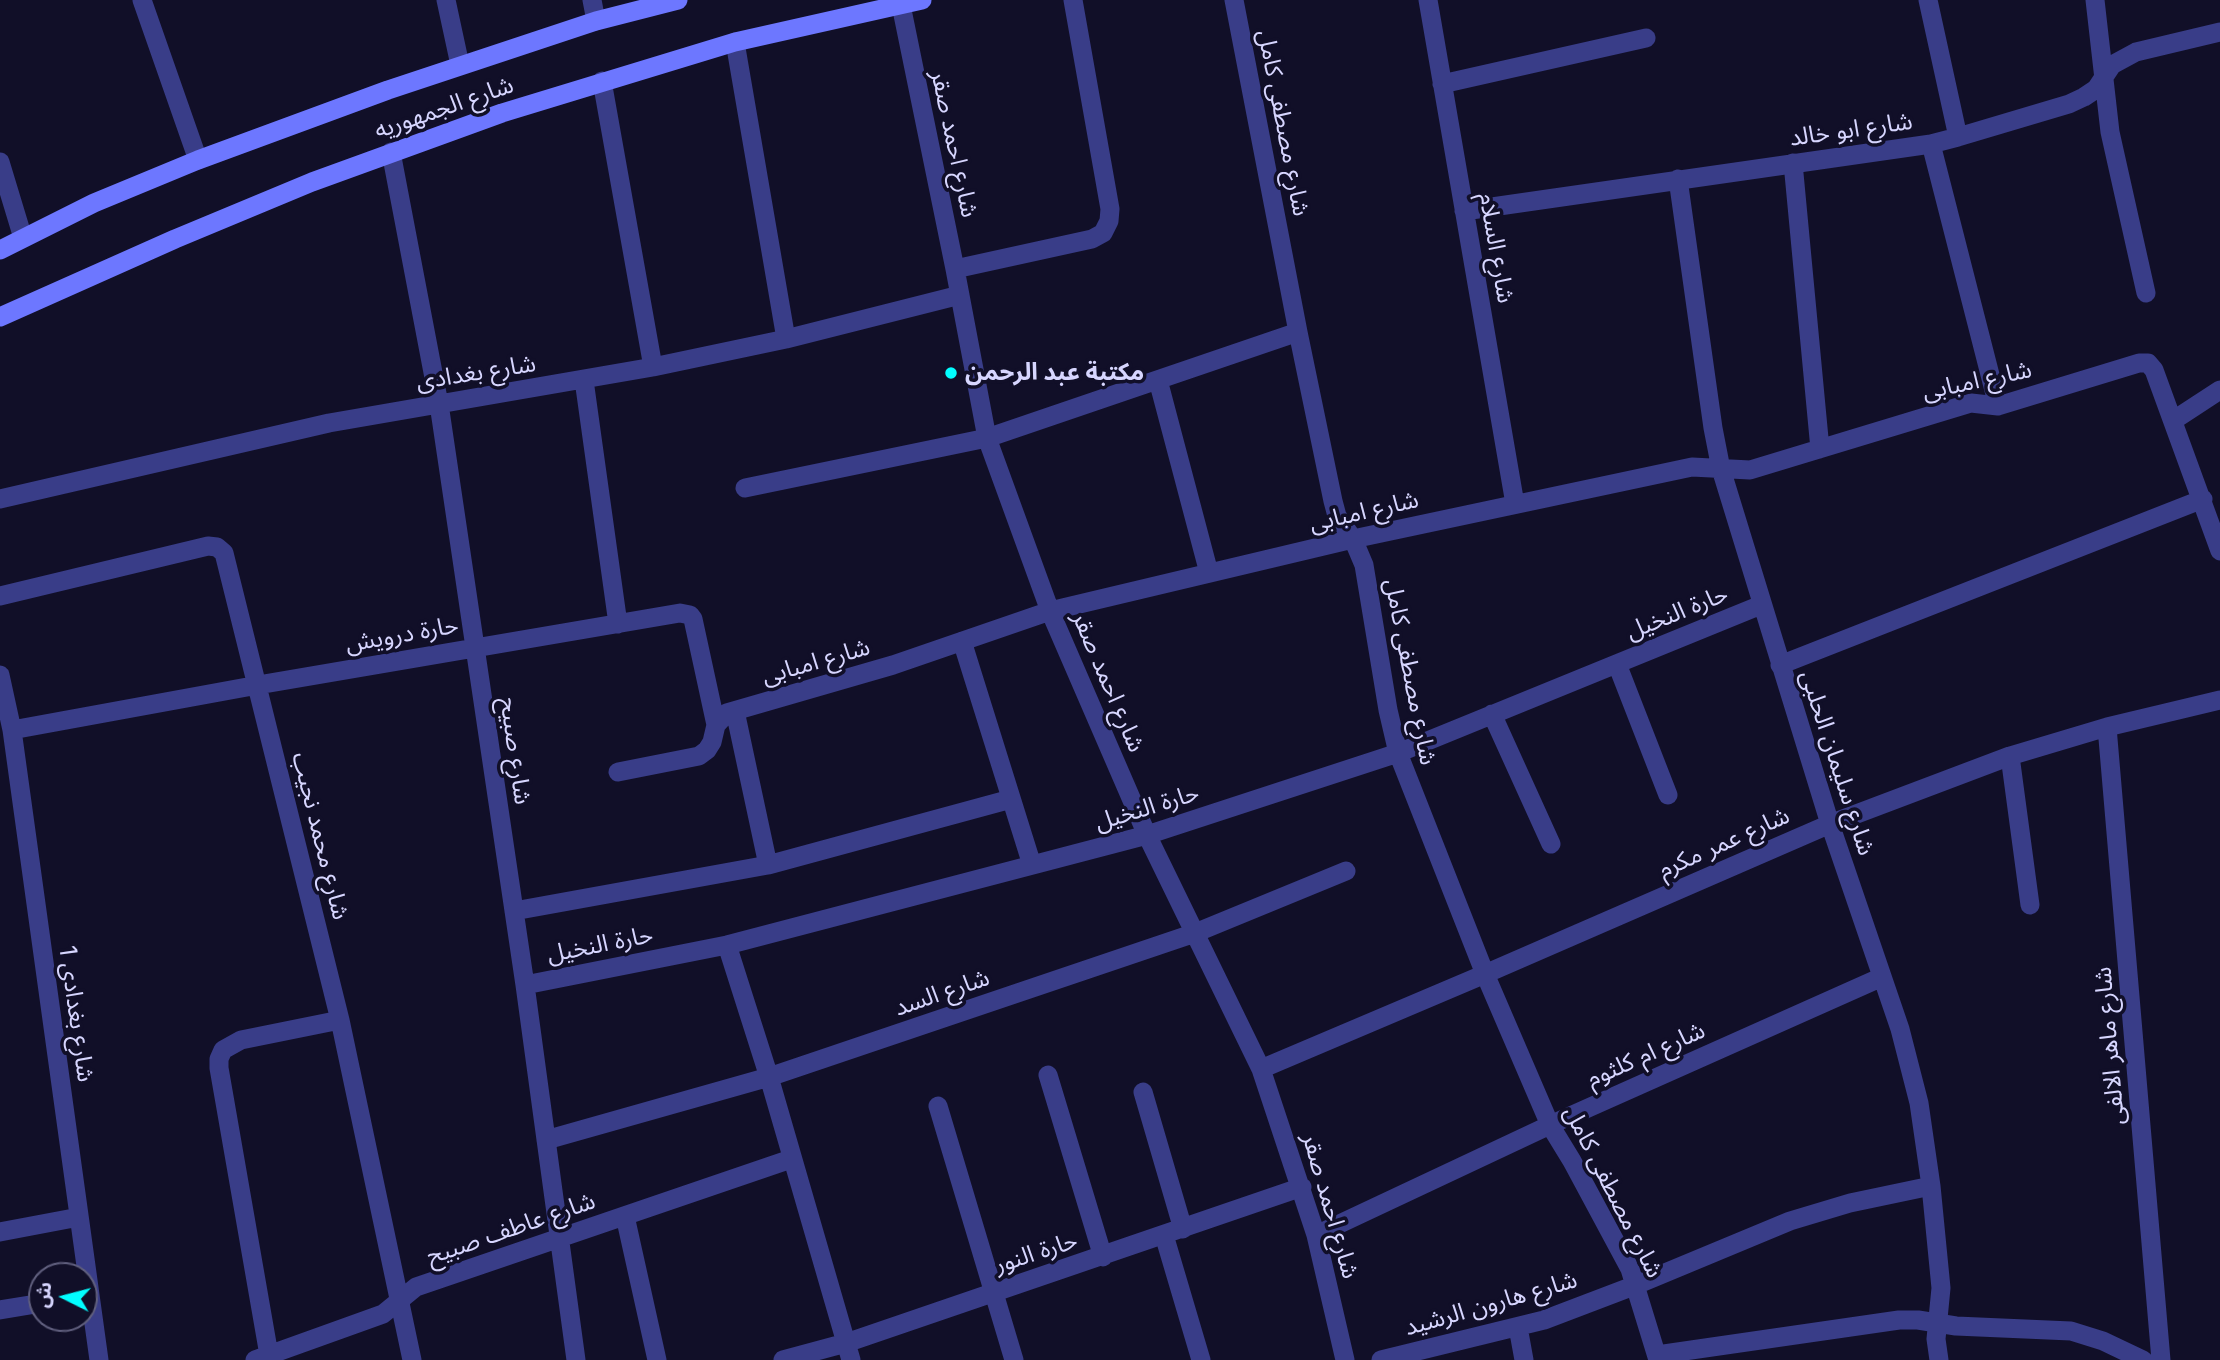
<!DOCTYPE html>
<meta charset="utf-8">
<style>
body{margin:0}
#map{position:relative;width:2220px;height:1360px;overflow:hidden;background:#110f28;font-family:Inter,"Noto Sans Arabic",sans-serif}
canvas{display:block}
.north{position:absolute;left:28px;top:1262px;width:70px;height:70px;box-sizing:border-box;background:#110f28;border:2px solid #605f7e;border-radius:50%;rotate:276deg;font-size:19px;font-weight:700;line-height:28px;text-align:center;color:#d7d6ff}
.north::after{content:'';display:block;margin:auto;width:24px;height:32px;background:#02fdff;clip-path:polygon(50% 0,100% 100%,50% 72%,0 100%)}
</style>
<div id="map">
<canvas width="2220" height="1360"></canvas>
<div class="north">ش</div>
</div>
<script>
const context = document.querySelector('canvas').getContext('2d');
context.lineJoin = 'round';
const toPath = rows => new Path2D(rows.map(r => 'M' + r).join(''));
function strokePath(path, color, width, dash) { context.strokeStyle = color; context.lineWidth = width; context.lineCap = dash ? 'butt' : 'round'; context.setLineDash(dash || []); context.stroke(path); }
function drawText(font, color, halo, rows, align = 'center') {
  context.font = font + ' Inter,"Noto Sans Arabic",sans-serif'; context.lineWidth = 7; context.setLineDash([]); context.textBaseline = 'middle'; context.strokeStyle = halo; context.fillStyle = color; for (const [text, x, y, turn = 0] of rows) {
    context.save(); context.translate(x, y); context.rotate((+turn || 0) * Math.PI / 180); context.textAlign = isNaN(turn) ? turn : align; if (halo) context.strokeText(text, 0, 0); context.fillText(text, 0, 0); context.restore();
  }
}
strokePath(toPath([
 [142,0,198,160],
 [446,0,460,65],
 [592,0,596,21],
 [900,0,955,269,987,438,1050,611,1147,835,1261,1069,1316,1235,1345,1360],
 [1234,0,1298,332,1333,501,1337,516,1353,539,1364,565,1388,710,1398,753,1485,974,1550,1125,1572,1161,1630,1269,1658,1360],
 [1428,0,1515,504],
 [1928,0,1958,137],
 [2095,0,2110,132,2146,293],
 [735,42,786,339],
 [602,81,653,367],
 [1442,84,1646,38],
 [1931,144,1998,406],
 [391,152,439,404,525,985,576,1360],
 [0,162,23,238],
 [1793,163,1820,449],
 [1678,179,1713,428,1721,469,1830,824,1900,1029,1919,1103,1931,1186,1941,1288,1936,1339,1939,1360],
 [1464,211,1931,144,1958,137,2069,104,2084,97,2096,89,2112,65,2136,52,2220,32],
 [955,269,1092,239,1103,233,1109,221,1110,209,1073,0],
 [584,380,618,624],
 [1158,380,1209,573],
 [2174,420,2220,390],
 [745,488,987,438,1298,332],
 [0,499,329,423,653,367,786,339,960,295],
 [0,596,208,546,217,547,224,553,340,1020,412,1360],
 [962,641,1032,865],
 [1617,664,1668,795],
 [1780,665,2203,499],
 [0,675,12,730,99,1360],
 [735,711,768,865],
 [1492,714,1551,844],
 [2107,727,2161,1360],
 [12,730,258,685,680,613,690,615,693,619,716,725],
 [2010,756,2030,905],
 [618,772,699,756,707,750,712,742,716,725,727,713,893,665,1050,611,1353,539,1692,467,1750,470,1971,403,1998,406,2139,363,2148,363,2154,370,2220,551],
 [514,911,768,865,1011,799],
 [727,945,769,1077,851,1360],
 [525,985,727,945,1147,835,1398,753,1761,605],
 [1261,1069,1485,974,1830,824,2010,756,2107,727,2220,700],
 [1048,1075,1103,1257],
 [1143,1092,1183,1229],
 [938,1106,1014,1360],
 [546,1140,769,1077,1195,933,1346,871],
 [625,1216,657,1360],
 [0,1232,79,1217],
 [1164,1235,1201,1360],
 [1316,1235,1550,1125,1882,977],
 [0,1310,42,1303],
 [1518,1327,1524,1360],
 [269,1355,219,1068,219,1059,223,1050,241,1040,340,1020],
 [1657,1355,1899,1320,1918,1320,1956,1326,2071,1331,2103,1341,2143,1360],
 [255,1360,383,1314,416,1287,791,1159],
 [783,1360,846,1343,1302,1187],
 [1381,1360,1544,1320,1636,1285,1790,1221,1850,1203,1931,1186]
]), '#393d88', 19);
strokePath(toPath([
 [0,250,94,203,198,160,388,90,596,21,678,0],
 [0,317,175,239,312,182,502,113,735,42,922,0]
]), '#6d77ff', 19);
for (const [x, y, r, color] of [
 [951,373,7,"#02fdff"]
]) { const dot = new Path2D(); dot.arc(x, y, r, 0, 2 * Math.PI); context.fillStyle = color; context.fill(dot); strokePath(dot, '#110f28', 2.5); }
drawText('24px', '#d7d6ff', '#110f28', [
 ["شارع الجمهوريه",444,108,-19],
 ["شارع مصطفى كامل",1283,123,79],
 ["شارع ابو خالد",1851,130,-8],
 ["شارع احمد صقر",954,144,78],
 ["شارع السلام",1496,248,80],
 ["شارع بغدادى",476,373,-9],
 ["شارع امبابى",1977,381,-12],
 ["شارع امبابى",1364,512,-13],
 ["حارة النخيل",1677,613,-22],
 ["حارة درويش",402,635,-10],
 ["شارع امبابى",816,662,-16],
 ["شارع مصطفى كامل",1410,672,79],
 ["شارع احمد صقر",1108,682,67],
 ["شارع صبيح",515,751,82],
 ["شارع سليمان الحلبى",1837,763,72],
 ["حارة النخيل",1147,808,-17],
 ["شارع محمد نجيب",320,836,76],
 ["شارع عمر مكرم",1724,843,-24],
 ["حارة النخيل",600,945,-11],
 ["شارع السد",942,993,-19],
 ["شارع بغدادى 1",76,1014,82],
 ["شارع ماهر الالفى",2110,1046,-95],
 ["شارع ام كلثوم",1646,1055,-24],
 ["شارع مصطفى كامل",1613,1192,63],
 ["شارع احمد صقر",1330,1206,74],
 ["شارع عاطف صبيح",511,1229,-19],
 ["حارة النور",1036,1253,-18],
 ["شارع هارون الرشيد",1491,1304,-16]
]);
drawText('bold 24px', '#d7d6ff', '#110f28', [
 ["مكتبة عبد الرحمن",965,373]
], 'left');
</script>
